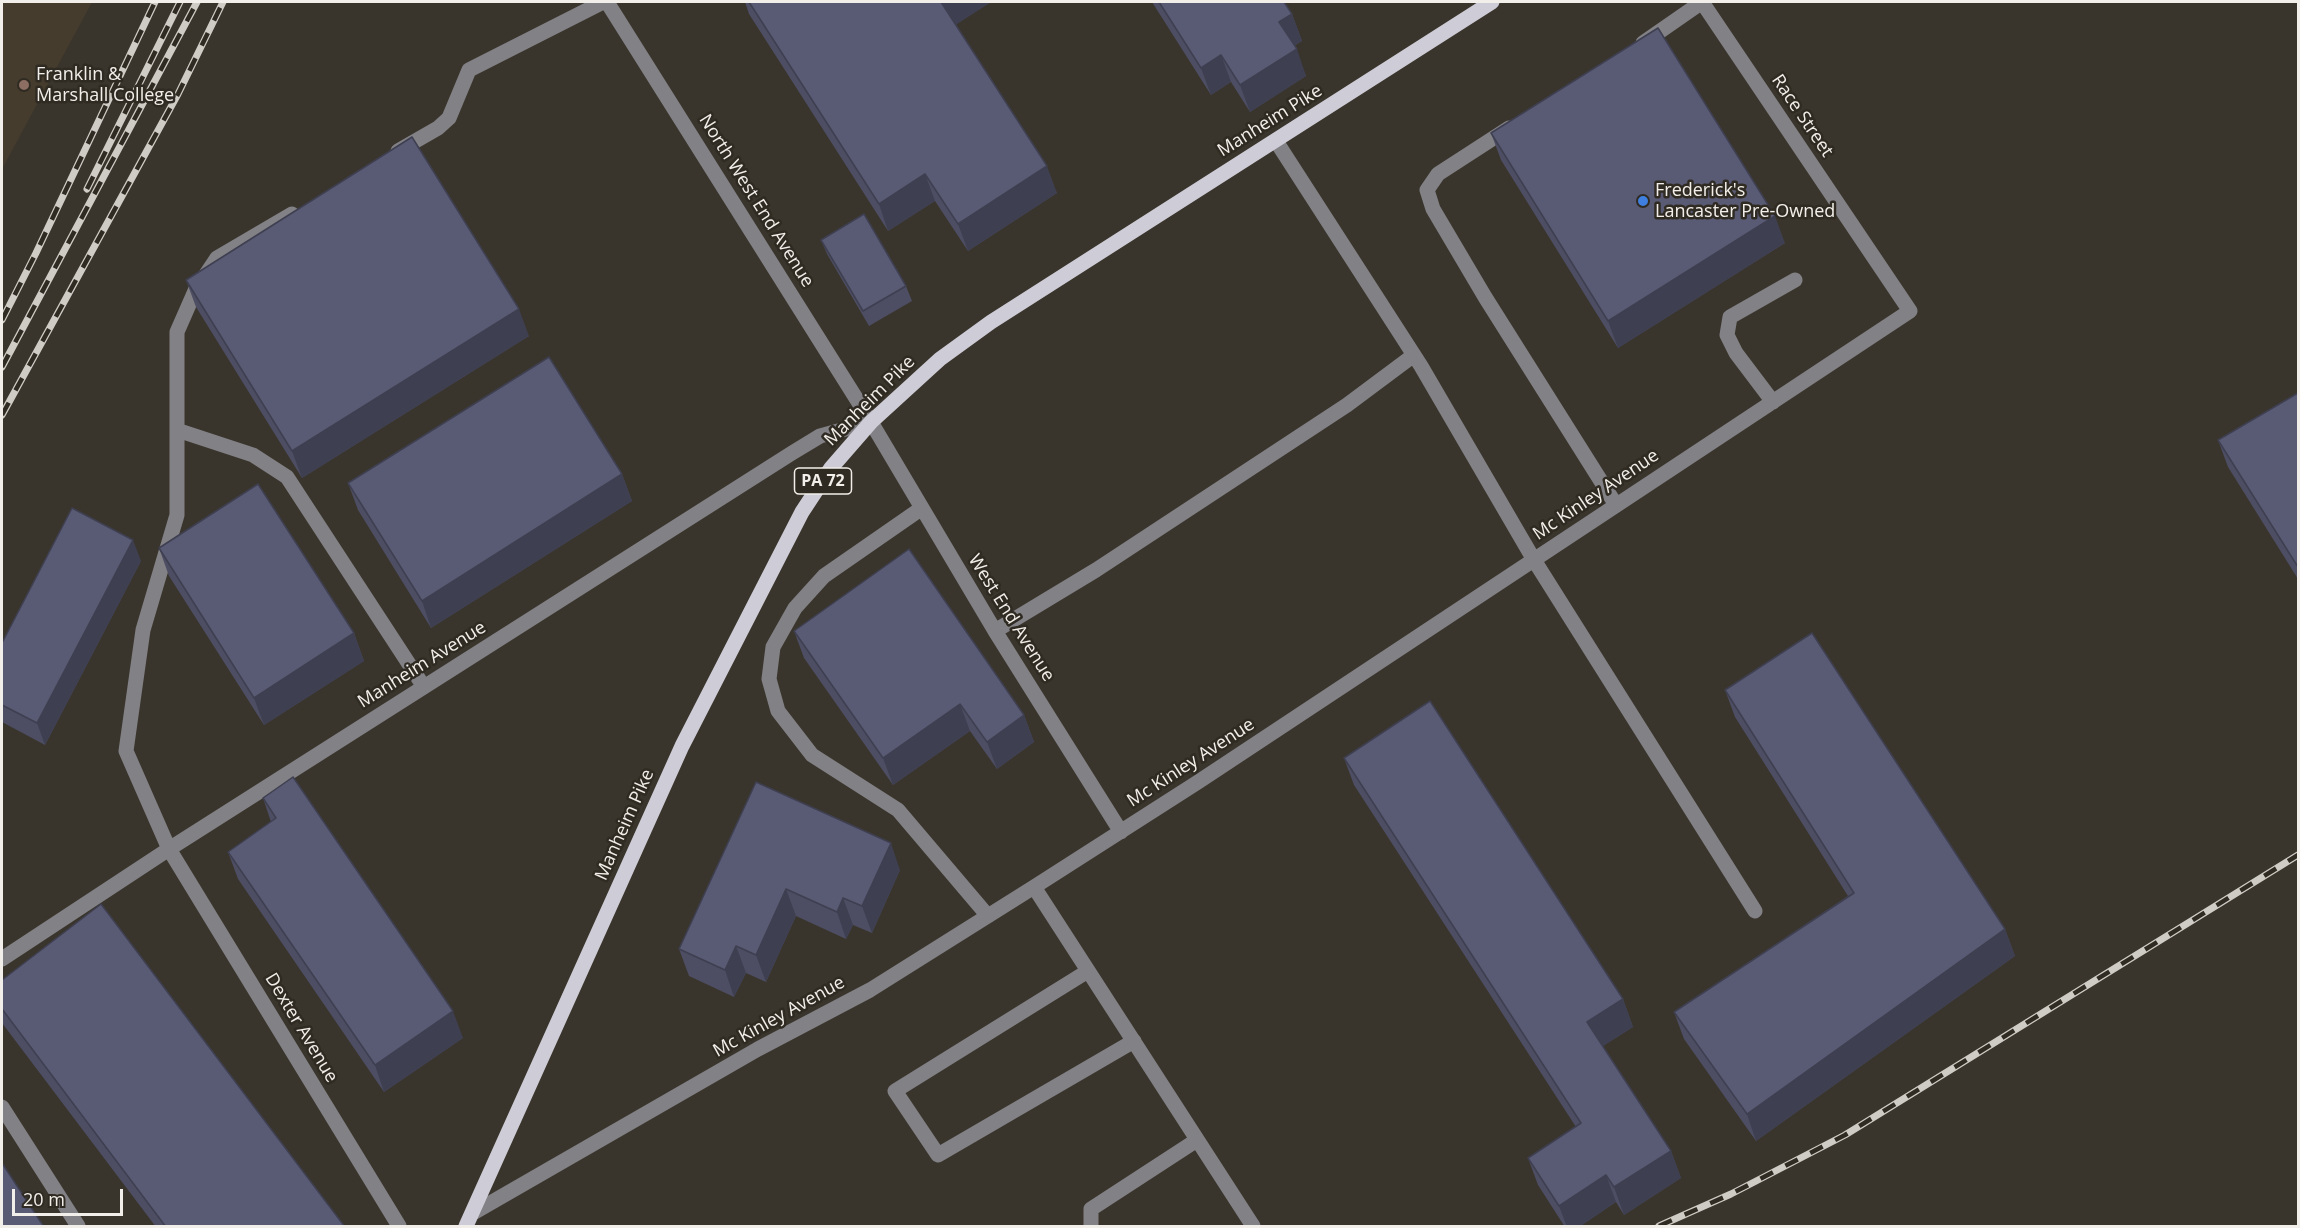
<!DOCTYPE html>
<style>
body{margin:0}
#map{position:relative;width:2300px;height:1228px;overflow:hidden;background:#3a352c;font-family:"Open Sans",sans-serif}
canvas{display:block}
.frame{position:absolute;inset:0;border:3px solid #f2efea;pointer-events:none}
.scale{position:absolute;left:12px;top:1189px;width:111px;height:27px;box-sizing:border-box;border:3px solid #f2efea;border-top:0;padding-left:8px;font-size:18px;line-height:21px;white-space:nowrap;color:#f2efea;-webkit-text-stroke:4px #302b22;paint-order:stroke}
</style>
<div id="map">
<canvas width="2300" height="1228"></canvas>
<div class="frame"></div>
<div class="scale">20 m</div>
</div>
<script>
const context = document.querySelector('canvas').getContext('2d');
context.lineJoin = 'round';
function fill(path, color) { context.fillStyle = color; context.fill(path, 'evenodd'); }
const toPath = rows => new Path2D(rows.map(r => 'M' + r).join(''));
function strokePath(path, color, width, dash) { context.strokeStyle = color; context.lineWidth = width; context.lineCap = dash ? 'butt' : 'round'; context.setLineDash(dash || []); context.stroke(path); }
function drawText(font, color, halo, rows, align = 'center') {
  context.font = font + ' "Open Sans",sans-serif'; context.lineWidth = 5; context.setLineDash([]); context.textBaseline = 'middle'; context.strokeStyle = halo; context.fillStyle = color; for (const [text, x, y, turn = 0] of rows) {
    context.save(); context.translate(x, y); context.rotate((+turn || 0) * Math.PI / 180); context.textAlign = isNaN(turn) ? turn : align; if (halo) context.strokeText(text, 0, 0); context.fillText(text, 0, 0); context.restore();
  }
}
fill(toPath([
 [2,2,92,2,2,169]
]), '#453c2e');
strokePath(toPath([
 [607,2,871,422,995,631,1121,832],
 [1643,43,1702,2],
 [1509,128,1438,174,1427,190,1433,209,1485,297,1616,505],
 [1276,141,1421,366,1534,560,1755,911],
 [398,151,438,128,449,118,469,70,603,2],
 [292,214,217,258,195,291,177,332,177,515,143,630,126,751,169,849,399,1226],
 [1773,402,1736,353,1727,335,1730,317,1795,280],
 [177,430,253,455,287,477,424,687],
 [922,508,824,576,795,608,773,647,769,679,778,711,812,755,898,810,988,916],
 [995,631,1096,570,1347,405,1414,355],
 [1034,887,1253,1226],
 [2,959,169,849,792,453,820,436,871,422],
 [1088,971,895,1091,938,1155,1134,1041],
 [2,1107,78,1226],
 [473,1213,758,1049,870,990,1034,887,1198,782,1910,311,1702,2],
 [1091,1226,1091,1209,1197,1140]
]), '#828186', 15);
strokePath(toPath([
 [466,1226,682,746,802,512,831,468,871,422,940,359,991,322,1492,2]
]), '#ceccd6', 15);
const rail = toPath([
 [87,189,180,2],
 [2,320,36,253,155,2],
 [2,367,197,2],
 [2,415,178,94,223,2],
 [1659,1226,1731,1194,1845,1135,2298,855]
]);
strokePath(rail, '#cfccc6', 7);
strokePath(rail, '#302b22', 4.5, [14]);
fill(toPath([
 [745,2,991,2,956,24,1057,193,968,251,935,201,888,231,749,14],
 [1152,2,1284,2,1292,14,1302,41,1294,46,1306,76,1250,112,1231,82,1211,95],
 [1491,133,1785,243,1618,348,1501,160],
 [821,240,906,286,912,301,869,326,827,254],
 [186,280,529,336,302,478,196,307],
 [2298,393,2298,579,2228,467,2218,440],
 [622,474,632,501,431,628,358,510,348,483],
 [159,548,354,633,364,661,264,725,169,576],
 [141,561,45,745,2,722,2,643],
 [794,631,1024,715,1034,742,997,769,970,731,893,785,804,658],
 [1725,690,2005,929,2015,956,1756,1141,1684,1039,1674,1012,1848,896,1735,717],
 [1344,758,1623,999,1633,1027,1603,1046,1671,1151,1681,1178,1624,1215,1616,1202,1579,1227,1565,1227,1538,1185,1528,1158,1576,1127,1354,785],
 [756,782,900,870,872,933,853,925,846,939,796,916,766,982,746,973,734,997,689,976,679,949],
 [263,798,463,1038,384,1092,238,879,228,852,271,822],
 [2,980,345,1227,156,1227,2,1023]
]), '#4d4d63');
fill(toPath([
 [941,2,991,2,951,28],
 [1292,14,1302,41,1289,49,1279,22],
 [1297,49,1306,76,1250,112,1240,85],
 [1221,55,1231,82,1211,95,1201,68],
 [1047,166,1057,193,968,251,958,224],
 [925,174,935,201,888,231,879,204],
 [1775,216,1785,243,1618,348,1608,321],
 [519,309,529,336,302,478,292,451],
 [622,474,632,501,431,628,422,601],
 [133,540,141,561,45,745,37,723],
 [354,633,364,661,264,725,254,698],
 [960,704,970,731,893,785,883,758],
 [1024,715,1034,742,997,769,987,742],
 [891,843,900,870,872,933,862,906],
 [786,889,796,916,766,982,756,955],
 [843,898,853,925,846,939,837,912],
 [2005,929,2015,956,1756,1141,1747,1114],
 [736,946,746,973,734,997,725,970],
 [1623,999,1633,1027,1597,1050,1587,1022],
 [453,1011,463,1038,384,1092,375,1065],
 [1671,1151,1681,1178,1624,1215,1614,1187],
 [1606,1175,1616,1202,1579,1227,1567,1227,1559,1206]
]), '#3e3f50');
const building = toPath([
 [749,2,941,2,1047,166,958,224,925,174,879,204,749,2],
 [1159,2,1284,2,1292,14,1279,22,1297,49,1240,85,1221,55,1201,68,1159,2],
 [1658,28,1775,216,1608,321,1491,133,1658,28],
 [412,137,519,309,292,451,186,280,412,137],
 [864,214,906,286,863,311,821,240,864,214],
 [549,357,622,474,422,601,348,483,549,357],
 [2298,393,2298,567,2218,440,2298,393],
 [258,484,354,633,254,698,159,548,258,484],
 [72,508,133,540,37,723,2,705,2,643,72,508],
 [909,549,1024,715,987,742,960,704,883,758,794,631,909,549],
 [1812,633,2005,929,1747,1114,1674,1012,1854,893,1725,690,1812,633],
 [1430,701,1623,999,1587,1022,1671,1151,1614,1187,1606,1175,1559,1206,1528,1158,1581,1123,1344,758,1430,701],
 [293,777,453,1011,375,1065,228,852,276,818,263,798,293,777],
 [756,782,891,843,862,906,843,898,837,912,786,889,756,955,736,946,725,970,679,949,756,782],
 [101,904,345,1227,166,1227,2,1009,2,980,101,904],
 [2,1163,44,1227,2,1227,2,1163]
]);
fill(building, '#595a73');
strokePath(building, '#3e3f50', 1.5);
for (const [x, y, r, color] of [
 [24,85,6,"#8d6e63"],
 [1643,201,6,"#3f7fe0"]
]) { const dot = new Path2D(); dot.arc(x, y, r, 0, 2 * Math.PI); context.fillStyle = color; context.fill(dot); strokePath(dot, '#302b22', 2); }
for (const [x, y, w] of [
 [823,481,57]
]) { const box = new Path2D(); box.roundRect(x - w / 2, y - 13, w, 26, 4.5); context.fillStyle = '#302b22'; context.fill(box); strokePath(box, '#f2efea', 1.5); }
drawText('bold 16px', '#f2efea', null, [
 ["PA 72",823,481]
]);
drawText('18px', '#f2efea', '#302b22', [
 ["Franklin &",36,75],
 ["Marshall College",36,96],
 ["Frederick's",1655,191],
 ["Lancaster Pre-Owned",1655,212]
], 'left');
drawText('18px', '#f2efea', '#302b22', [
 ["Race Street",1802,116,56],
 ["Manheim Pike",1270,121,-32],
 ["North West End Avenue",756,201,58],
 ["Manheim Pike",870,401,-45],
 ["Mc Kinley Avenue",1596,495,-34],
 ["West End Avenue",1011,618,58],
 ["Manheim Avenue",422,665,-32],
 ["Mc Kinley Avenue",1191,763,-33],
 ["Manheim Pike",625,825,-66],
 ["Mc Kinley Avenue",779,1017,-29],
 ["Dexter Avenue",301,1028,59]
]);
</script>
